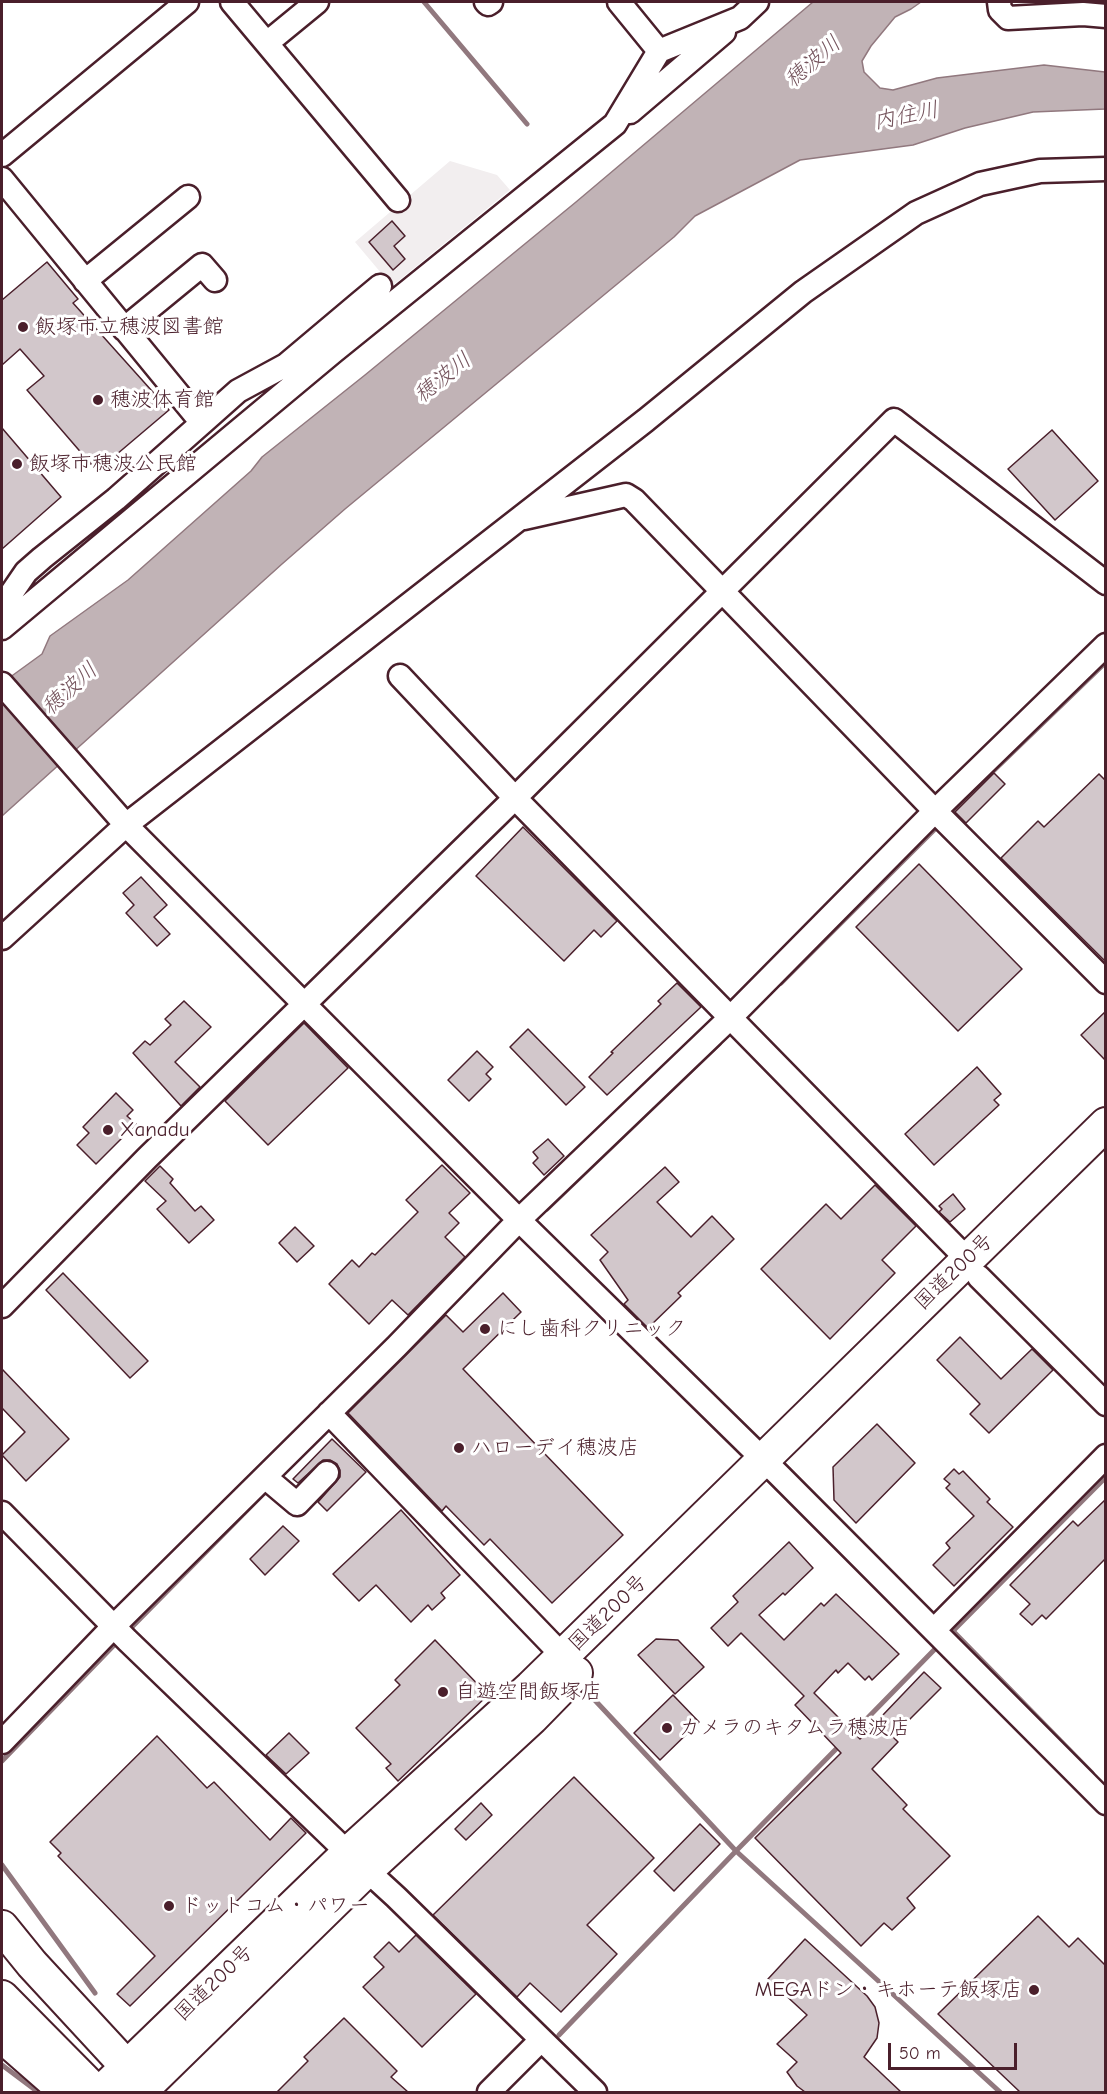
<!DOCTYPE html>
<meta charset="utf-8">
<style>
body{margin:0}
#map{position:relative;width:1107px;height:2094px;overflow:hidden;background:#fff;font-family:"Comic Neue",sans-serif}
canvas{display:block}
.frame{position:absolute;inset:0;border:3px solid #4a1f2b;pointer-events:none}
.scale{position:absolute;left:888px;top:2043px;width:129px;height:27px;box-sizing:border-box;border:3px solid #4a1f2b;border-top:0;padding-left:8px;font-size:18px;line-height:21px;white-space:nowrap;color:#4a1f2b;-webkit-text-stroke:4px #fff;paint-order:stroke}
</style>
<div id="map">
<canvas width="1107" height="2094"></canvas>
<div class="frame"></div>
<div class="scale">50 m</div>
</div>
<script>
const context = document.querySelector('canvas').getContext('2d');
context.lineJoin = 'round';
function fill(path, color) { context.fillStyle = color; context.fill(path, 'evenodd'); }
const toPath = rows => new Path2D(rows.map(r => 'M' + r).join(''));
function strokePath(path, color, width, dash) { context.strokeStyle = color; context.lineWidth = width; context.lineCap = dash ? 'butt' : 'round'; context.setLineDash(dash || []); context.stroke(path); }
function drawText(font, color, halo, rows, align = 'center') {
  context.font = font + ' "Comic Neue","Klee One",sans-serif'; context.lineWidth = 6; context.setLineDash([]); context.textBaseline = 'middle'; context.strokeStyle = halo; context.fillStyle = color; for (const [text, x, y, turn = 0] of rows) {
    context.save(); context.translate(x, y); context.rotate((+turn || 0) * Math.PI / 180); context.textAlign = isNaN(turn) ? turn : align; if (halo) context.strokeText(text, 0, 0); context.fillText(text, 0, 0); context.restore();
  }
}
fill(toPath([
 [450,161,497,175,510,190,392,286,355,242]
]), '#f2eeef');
const water = toPath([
 [813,2,921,2,911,9,895,17,871,46,862,61,864,72,880,88,893,90,937,78,1044,65,1105,72,1105,109,1033,112,965,128,913,145,800,160,695,216,674,237,345,509,282,564,2,816,2,683,42,654,50,636,128,580,251,471,262,457,365,375,576,202,813,2]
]);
fill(water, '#c1b3b6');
strokePath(water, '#91787e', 1.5);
strokePath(toPath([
 [424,2,527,124],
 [954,809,1106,662],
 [781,983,939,825],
 [547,1209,719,1044],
 [953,1631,1092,1773],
 [127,1632,270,1487],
 [951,1633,1106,1477],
 [590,1695,736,1851,840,1745],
 [849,1737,934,1650],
 [2,1761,118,1641],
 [2,1865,95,1993],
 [559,2035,736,1851,1000,2092],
 [2,2065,38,2092]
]), '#91787e', 5);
const building = toPath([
 [392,221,405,236,394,246,405,259,393,270,369,242,392,221],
 [47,262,78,299,73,303,169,410,97,471,27,390,44,376,20,349,2,365,2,300,47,262],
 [2,428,61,497,2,549,2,428],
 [1052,430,1098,481,1055,520,1008,469,1052,430],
 [994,773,1005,784,966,823,955,812,994,773],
 [1099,774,1106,781,1106,962,1001,858,1038,821,1044,827,1099,774],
 [523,827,617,921,601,937,594,930,564,961,476,876,523,827],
 [919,864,1022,969,958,1031,856,927,919,864],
 [141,877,167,905,154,917,170,934,157,946,126,913,134,905,123,893,141,877],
 [677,983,701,1007,607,1095,589,1077,613,1053,611,1052,661,1004,658,1001,677,983],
 [184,1001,211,1027,175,1062,200,1087,181,1106,133,1053,145,1041,150,1045,171,1025,165,1019,184,1001],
 [1106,1011,1106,1061,1081,1035,1106,1011],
 [304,1023,348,1068,268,1145,225,1101,304,1023],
 [528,1029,585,1087,566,1105,510,1047,528,1029],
 [477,1051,493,1067,486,1074,491,1079,469,1101,448,1080,477,1051],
 [977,1067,1001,1094,994,1100,999,1105,934,1165,905,1134,977,1067],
 [116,1093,133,1110,127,1116,136,1124,96,1164,77,1145,89,1133,83,1127,116,1093],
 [548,1139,564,1156,544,1175,533,1163,538,1158,533,1152,548,1139],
 [442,1165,470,1193,449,1213,459,1223,445,1237,465,1257,408,1315,392,1300,369,1324,329,1284,352,1260,359,1267,372,1253,375,1255,418,1212,406,1200,442,1165],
 [160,1166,173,1179,170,1183,195,1211,201,1206,214,1220,189,1243,157,1209,166,1201,145,1181,160,1166],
 [665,1167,679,1182,657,1202,691,1237,712,1216,734,1239,678,1293,681,1296,648,1328,624,1304,628,1300,600,1260,608,1252,591,1235,665,1167],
 [875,1185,916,1226,882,1260,895,1273,830,1339,761,1269,826,1204,841,1219,875,1185],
 [953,1194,965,1209,950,1222,939,1212,942,1209,939,1206,953,1194],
 [295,1227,314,1246,297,1262,279,1243,295,1227],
 [63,1273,148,1361,130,1378,46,1290,63,1273],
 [503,1293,521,1312,463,1369,623,1535,552,1603,490,1539,484,1545,446,1506,442,1511,348,1413,446,1315,463,1332,503,1293],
 [960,1337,1001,1379,1032,1349,1053,1370,989,1433,970,1414,980,1404,937,1360,960,1337],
 [2,1369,69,1439,26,1481,2,1455,25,1432,2,1408,2,1369],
 [877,1424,915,1463,856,1523,834,1500,833,1467,877,1424],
 [332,1439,366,1472,327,1511,318,1502,340,1477,340,1470,337,1464,330,1460,323,1460,298,1483,293,1479,332,1439],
 [954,1469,959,1474,963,1471,990,1499,987,1502,1013,1527,954,1586,933,1565,950,1548,946,1543,974,1516,946,1488,950,1484,944,1479,954,1469],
 [1106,1499,1106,1558,1046,1619,1042,1615,1032,1625,1020,1614,1030,1604,1010,1585,1073,1521,1078,1526,1106,1499],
 [401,1510,460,1575,441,1593,445,1598,432,1610,428,1605,411,1622,376,1585,359,1601,333,1574,401,1510],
 [283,1526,299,1541,265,1575,250,1559,283,1526],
 [789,1542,813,1568,785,1595,783,1593,759,1615,784,1640,821,1603,824,1606,836,1594,899,1654,872,1680,869,1676,865,1680,848,1663,838,1673,836,1670,814,1693,860,1739,924,1672,941,1688,897,1732,894,1738,898,1742,872,1769,907,1805,903,1809,950,1856,907,1898,915,1908,892,1930,884,1923,861,1946,755,1838,841,1753,795,1705,804,1696,741,1633,728,1646,711,1628,738,1602,733,1596,789,1542],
 [656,1639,678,1640,704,1667,675,1694,638,1655,656,1639],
 [435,1640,488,1695,398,1781,386,1768,391,1764,356,1728,400,1685,395,1680,435,1640],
 [673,1695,699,1722,660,1760,634,1733,673,1695],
 [289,1733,309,1753,286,1774,266,1755,289,1733],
 [157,1736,207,1788,214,1782,270,1840,291,1818,306,1833,130,2006,117,1994,155,1956,58,1856,61,1853,50,1842,157,1736],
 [574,1777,654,1858,587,1925,617,1954,561,2012,530,1983,517,1997,433,1915,574,1777],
 [481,1803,492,1815,466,1840,455,1829,481,1803],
 [700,1824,720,1844,674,1891,654,1871,700,1824],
 [1038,1916,1069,1947,1078,1938,1106,1966,1106,2092,1020,2092,938,2014,1038,1916],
 [416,1935,476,1994,422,2047,363,1987,384,1967,374,1957,389,1942,399,1952,416,1935],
 [805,1939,867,1996,875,2007,879,2023,877,2038,864,2057,901,2092,805,2092,797,2086,787,2072,797,2062,777,2044,807,2015,768,1979,805,1939],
 [344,2018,397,2071,391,2077,408,2092,277,2092,308,2061,304,2057,344,2018]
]);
fill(building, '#d2c7cb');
strokePath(building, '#4a1f2b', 1.5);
const minor = toPath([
 [232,2,398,200],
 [486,2,488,4,491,2],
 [619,2,659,51],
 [999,2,1000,10,1008,18,1083,14,1106,16],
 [267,43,317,2],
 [630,112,724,32],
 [2,155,187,2],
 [2,179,202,423,116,499,42,558,26,572,2,607],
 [85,281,188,197],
 [362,301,380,286],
 [124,329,202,265,215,280],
 [202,423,238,391,286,365,362,301,342,342],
 [524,518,626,495,634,500,935,811,1106,982],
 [2,628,333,352,615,124,659,51,740,18,757,2],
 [400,676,515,798,967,1259],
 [2,684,126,825,519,1220,778,1474,1106,1803],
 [2,938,126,825,646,420,803,292,916,213,980,184,1040,171,1106,169],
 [979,1277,1106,1404],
 [2,1306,147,1158,515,798,894,420,1106,583],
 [329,1413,563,1656],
 [265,1477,297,1504,327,1473],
 [2,1513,127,1640,348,1853,396,1897,595,2092],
 [934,1630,1106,1456],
 [2,1742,113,1627,397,1346,519,1220,730,1018,935,811,1106,645],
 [489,2092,541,2040]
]);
const highway = toPath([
 [2,1927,32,1964,141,2082],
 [2,1997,96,2092],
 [2,2036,66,2092],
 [101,2092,348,1853,531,1687,1106,1124],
 [140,2092,367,1870,532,1718,576,1673]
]);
strokePath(minor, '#4a1f2b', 27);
strokePath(highway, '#4a1f2b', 36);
strokePath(minor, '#fff', 22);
strokePath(highway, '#fff', 32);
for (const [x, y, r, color] of [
 [23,327,6,"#4a1f2b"],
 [98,400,6,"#4a1f2b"],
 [17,464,6,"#4a1f2b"],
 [108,1130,6,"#4a1f2b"],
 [485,1329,6,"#4a1f2b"],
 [459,1448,6,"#4a1f2b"],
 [443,1692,6,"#4a1f2b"],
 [667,1728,6,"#4a1f2b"],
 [169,1906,6,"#4a1f2b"],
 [1034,1990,6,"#4a1f2b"]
]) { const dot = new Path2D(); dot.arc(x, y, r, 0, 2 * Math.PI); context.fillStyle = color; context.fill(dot); strokePath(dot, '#fff', 2); }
drawText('21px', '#4a1f2b', '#fff', [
 ["飯塚市立穂波図書館",35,327],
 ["穂波体育館",110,400],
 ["飯塚市穂波公民館",29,464],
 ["Xanadu",120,1130],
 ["にし歯科クリニック",497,1329],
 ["ハローデイ穂波店",471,1448],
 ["自遊空間飯塚店",455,1692],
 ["カメラのキタムラ穂波店",679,1728],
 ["ドットコム・パワー",181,1906],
 ["MEGAドン・キホーテ飯塚店",1022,1990,"right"]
], 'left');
drawText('21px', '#4a1f2b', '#fff', [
 ["国道200号",954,1272,-44],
 ["国道200号",608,1613,-44],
 ["国道200号",214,1983,-44]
]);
drawText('italic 22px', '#74535c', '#fff', [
 ["穂波川",813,62,-41],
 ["内住川",906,116,-11],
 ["穂波川",443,378,-39],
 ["穂波川",70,689,-42]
]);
</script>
